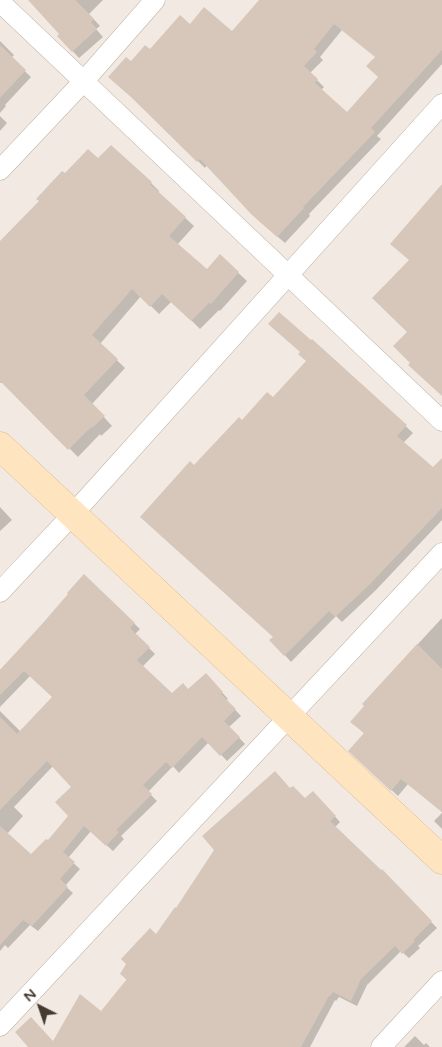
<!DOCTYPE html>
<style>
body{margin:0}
#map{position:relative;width:442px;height:1047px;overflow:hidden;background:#f2eae2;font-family:"Varela Round",sans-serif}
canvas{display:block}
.north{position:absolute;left:15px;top:982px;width:50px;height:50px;-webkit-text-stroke:4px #fff;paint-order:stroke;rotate:319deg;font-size:14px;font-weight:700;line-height:20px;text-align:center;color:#443a32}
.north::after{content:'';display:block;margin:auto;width:18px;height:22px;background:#443a32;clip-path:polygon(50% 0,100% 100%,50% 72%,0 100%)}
</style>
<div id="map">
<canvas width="442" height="1047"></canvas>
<div class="north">N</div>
</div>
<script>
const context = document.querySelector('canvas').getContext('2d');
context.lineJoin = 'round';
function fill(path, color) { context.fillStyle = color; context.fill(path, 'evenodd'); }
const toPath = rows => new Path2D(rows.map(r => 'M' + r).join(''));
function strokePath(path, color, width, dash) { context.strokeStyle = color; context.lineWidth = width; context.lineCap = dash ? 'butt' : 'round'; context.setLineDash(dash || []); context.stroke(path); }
fill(toPath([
 [29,0,103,0,89,14,100,26,96,29,103,37,79,58,59,36,61,34],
 [260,0,442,0,442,64,377,136,381,139,309,214,310,216,285,243,259,221,207,165,205,168,140,104,131,63,190,25,232,33],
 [342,30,376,57,379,78,347,114,321,90,324,87,310,73,323,60,320,57],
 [0,41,14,55,11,58,31,77,5,105,6,106,0,113],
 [0,116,7,123,0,131],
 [99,160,151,183,159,191,158,193,194,226,177,245,207,271,220,256,247,281,220,311,219,310,200,329,172,301,159,314,141,296,100,344,125,368,92,404,112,426,101,436,100,434,78,457,3,382,0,383,0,243,65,175],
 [312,340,413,433,403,443,433,469,442,460,442,520,376,590,342,622,336,616,291,662,271,640,275,637,195,467,242,422,273,399,308,361],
 [0,507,12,520,0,531],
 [84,576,140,629,135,634,155,654,142,667,172,695,188,690,211,680,228,699,226,700,241,716,229,727,245,744,227,761,209,742,179,773,173,766,148,792,157,801,121,836,124,839,113,851,91,831,68,858,80,869,65,886,73,893,38,931,30,925,8,948,5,945,0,951,0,711,21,732,53,697,30,676,0,707,0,670,43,625],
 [53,766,73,788,70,816,48,842,31,855,7,834,23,816,14,807],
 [442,618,442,812,408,784,398,796,350,751,365,734,352,722,405,658],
 [291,790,305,800,319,799,340,822,335,827,382,871,437,928,418,946,420,948,409,958,401,951,367,985,357,1006,339,997,336,1001,335,1000,310,1047,30,1047,53,1043,101,1013,127,980,121,974,156,936,177,910],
 [442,813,442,829,434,821],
 [415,1036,424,1045,426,1043,430,1047,404,1047]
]), '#0003');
fill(toPath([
 [28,0,75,0,94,19,91,22,97,29,72,52,57,36,59,34],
 [259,0,442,0,442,50,371,128,375,132,303,207,304,208,277,237,251,214,200,159,197,162,132,98,108,77,126,57,131,61,145,45,150,49,180,15,190,24,204,7,232,31],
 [334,24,375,57,366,66,378,77,347,112,315,83,318,79,304,66,317,52,314,49],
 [0,45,26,70,0,98],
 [111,145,152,182,150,184,186,217,169,236,207,269,220,254,239,272,211,304,209,303,191,321,162,294,150,307,132,289,92,335,118,359,84,395,105,416,92,428,91,427,68,450,0,381,0,241,39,201,36,199,62,171,65,173,88,149,98,158],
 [442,184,442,396,408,365,410,363,393,346,407,332,372,298,409,260,390,244],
 [279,312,311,340,312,339,407,425,397,436,433,467,442,458,442,508,370,584,335,617,329,611,284,656,269,640,273,637,140,517,190,461,194,465,239,417,242,420,267,392,273,397,306,361,298,354,300,352,268,324],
 [84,574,135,623,130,628,150,647,137,660,172,693,183,683,188,689,206,673,223,692,221,694,236,709,224,721,240,737,220,756,202,737,172,768,166,762,143,785,152,794,116,830,119,832,106,846,84,826,63,852,75,862,60,879,68,887,32,926,23,920,0,945,0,826,31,854,46,839,48,840,68,816,55,802,71,787,47,761,0,810,0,717,17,734,52,697,24,671,0,695,0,670,42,624,68,594,67,593],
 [417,644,442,669,442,812,401,779,391,791,348,751,364,733,350,722,364,706,362,704],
 [275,771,290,788,293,786,305,798,313,791,336,816,330,821,381,870,382,869,432,921,413,940,415,941,402,954,395,946,361,979,351,1001,333,992,330,996,329,996,301,1047,28,1047,15,1032,31,1017,53,1041,80,994,101,1011,127,979,120,974,126,964,121,959,150,928,156,934,175,907,176,908,214,850,202,836]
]), '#d7c7ba');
const minor = toPath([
 [0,2,442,421],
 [0,170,83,82,155,0],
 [0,592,73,514,442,104],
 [0,1026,442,553],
 [381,1047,442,981]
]);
const secondary = toPath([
 [0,446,442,860]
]);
strokePath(minor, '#c1b3a7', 21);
strokePath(secondary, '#d8b991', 29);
strokePath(minor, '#fff', 20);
strokePath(secondary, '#ffe5bf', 28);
</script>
